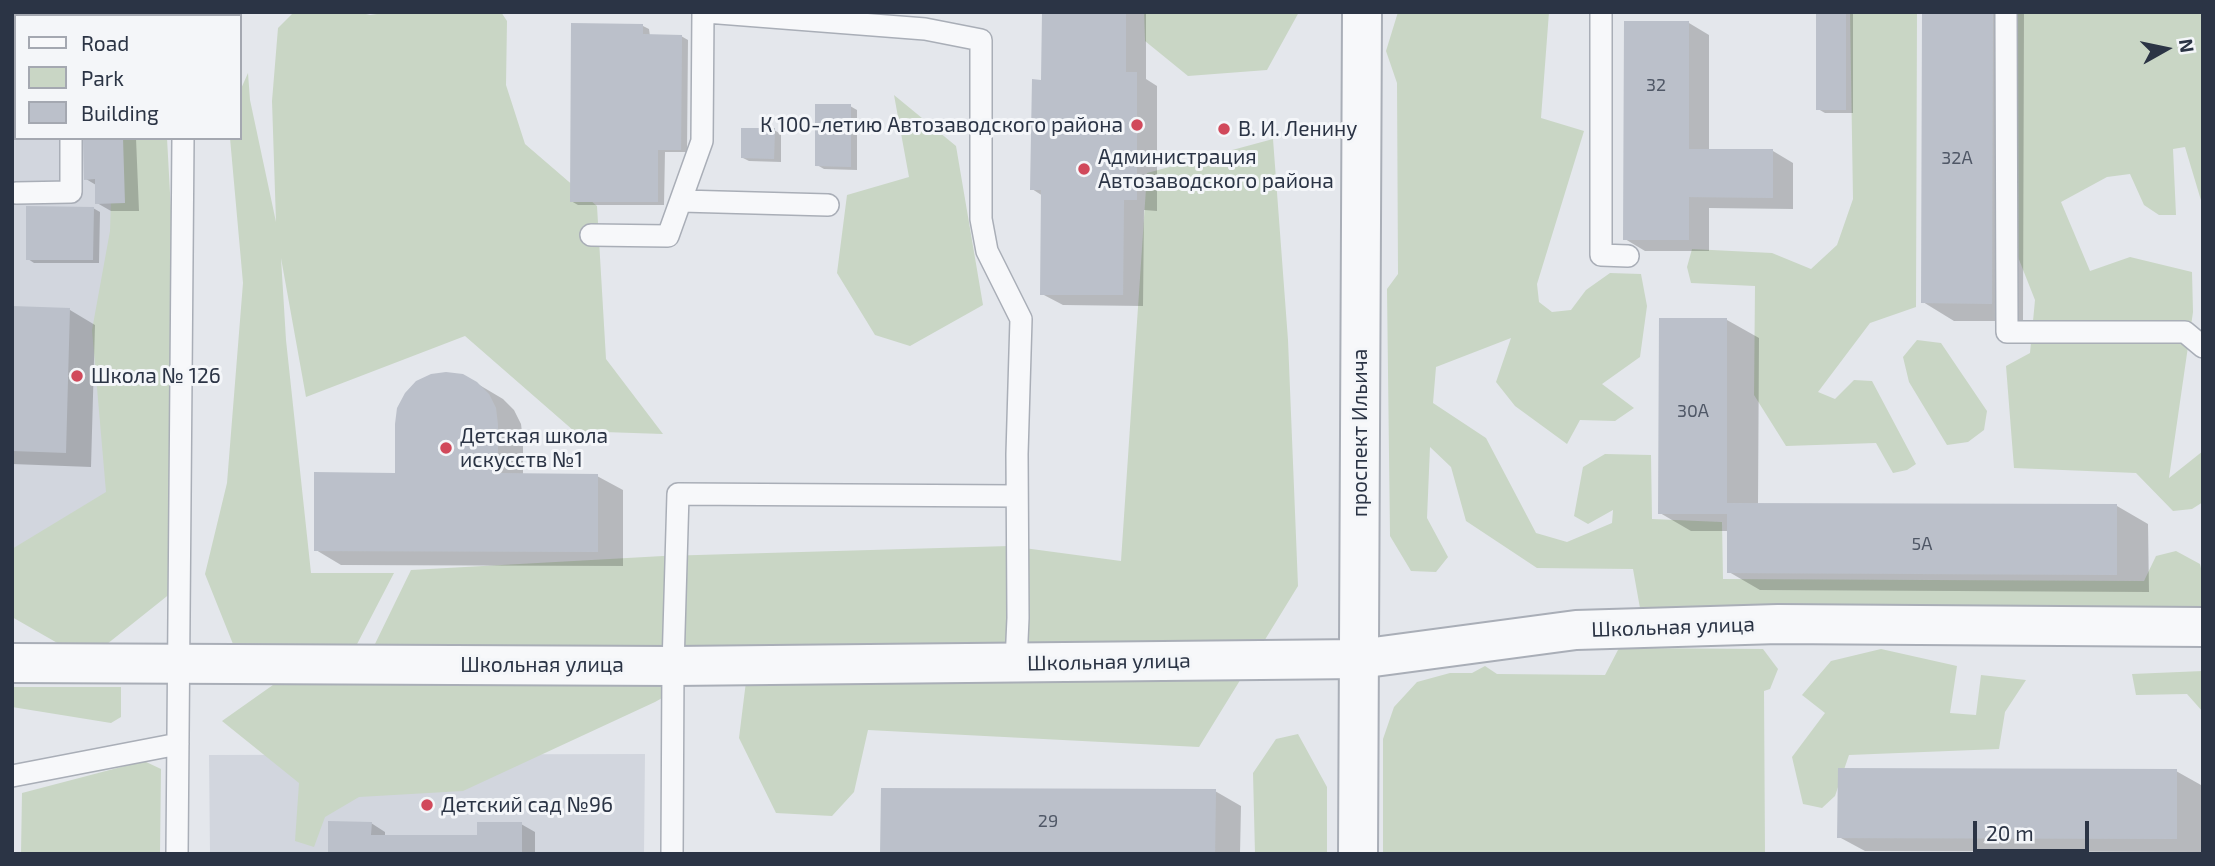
<!DOCTYPE html>
<meta charset="utf-8">
<style>
body{margin:0}
#map{position:relative;width:2215px;height:866px;overflow:hidden;background:#e4e7ec;font-family:"Exo 2",sans-serif}
canvas{display:block}
.frame{position:absolute;inset:0;border:14px solid #2b3445;pointer-events:none}
.legend{position:absolute;left:14px;top:14px;width:228px;height:126px;box-sizing:border-box;background:#f4f6f9;border:2px solid #a4a8b1;margin:0;padding:9px 12px;list-style:none;font-size:21px;color:#2b3445}
.legend li{display:flex;align-items:center;gap:14px;height:35px}
.legend b{width:35px;border:2px solid #a4a8b1}
.north{position:absolute;left:2131px;top:14px;width:70px;height:70px;-webkit-text-stroke:5px #f4f6f9;paint-order:stroke;rotate:81deg;font-size:19px;font-weight:700;line-height:28px;text-align:center;color:#2b3445}
.north::after{content:'';display:block;margin:auto;width:24px;height:32px;background:#2b3445;clip-path:polygon(50% 0,100% 100%,50% 72%,0 100%)}
.scale{position:absolute;left:1973px;top:821px;width:116px;height:32px;box-sizing:border-box;border:4px solid #2b3445;border-top:0;padding-left:9px;font-size:21px;line-height:24px;white-space:nowrap;color:#2b3445;-webkit-text-stroke:5px #f4f6f9;paint-order:stroke}
</style>
<div id="map">
<canvas width="2215" height="866"></canvas>
<div class="frame"></div>
<ul class="legend">
<li><b style="height:9px;background:#f7f8fa"></b>Road</li>
<li><b style="height:19px;background:#c9d6c5"></b>Park</li>
<li><b style="height:19px;background:#bbc0ca"></b>Building</li>
</ul>
<div class="north">N</div>
<div class="scale">20 m</div>
</div>
<script>
const context = document.querySelector('canvas').getContext('2d');
context.lineJoin = 'round';
function fill(path, color) { context.fillStyle = color; context.fill(path, 'evenodd'); }
const toPath = rows => new Path2D(rows.map(r => 'M' + r).join(''));
function strokePath(path, color, width, dash) { context.strokeStyle = color; context.lineWidth = width; context.lineCap = dash ? 'butt' : 'round'; context.setLineDash(dash || []); context.stroke(path); }
function drawText(font, color, halo, rows, align = 'center') {
  context.font = font + ' "Exo 2",sans-serif'; context.lineWidth = 6; context.setLineDash([]); context.textBaseline = 'middle'; context.strokeStyle = halo; context.fillStyle = color; for (const [text, x, y, turn = 0] of rows) {
    context.save(); context.translate(x, y); context.rotate((+turn || 0) * Math.PI / 180); context.textAlign = isNaN(turn) ? turn : align; if (halo) context.strokeText(text, 0, 0); context.fillText(text, 0, 0); context.restore();
  }
}
fill(toPath([
 [12,12,143,12,143,16,16,16,16,138,142,138,139,614,12,613],
 [645,754,644,854,210,854,209,755]
]), '#d2d6de');
fill(toPath([
 [294,12,358,12,370,15,391,12,501,12,507,21,506,85,525,144,597,206,606,359,663,434,574,431,465,336,306,397,281,258,286,340,311,573,394,573,355,648,235,649,205,574,227,483,243,283,230,138,240,138,240,91,248,73,250,100,276,222,272,101,278,28],
 [1144,12,1299,12,1267,70,1188,76,1145,41],
 [1398,12,1549,12,1541,118,1584,131,1537,284,1539,302,1552,312,1571,310,1586,290,1610,273,1641,274,1647,306,1640,357,1602,384,1634,408,1615,421,1580,420,1567,444,1515,406,1496,382,1511,338,1436,367,1433,403,1486,438,1536,533,1567,542,1612,523,1613,510,1588,524,1574,516,1583,467,1605,454,1651,455,1652,519,1722,522,1723,579,2144,581,2156,556,2176,551,2200,564,2203,577,2203,621,1643,625,1633,569,1537,568,1466,521,1451,467,1430,447,1427,518,1448,557,1436,572,1411,571,1390,536,1387,289,1398,274,1397,83,1386,51],
 [1850,12,1917,12,1916,307,1870,323,1818,392,1835,399,1854,380,1872,381,1916,464,1907,470,1893,473,1876,443,1786,446,1754,395,1755,286,1691,283,1687,267,1692,249,1772,253,1811,269,1837,245,1853,199],
 [2013,12,2203,12,2203,207,2185,147,2173,149,2176,215,2159,215,2144,205,2130,174,2107,177,2061,202,2090,271,2130,257,2192,272,2193,312,2169,478,2203,451,2203,502,2192,509,2173,511,2136,473,2014,468,2006,366,2030,353,2035,300,2014,247],
 [894,95,956,146,983,305,910,346,875,335,837,273,847,195,909,177],
 [113,138,167,138,191,577,87,660,12,617,12,549,106,492,92,330,110,231],
 [1273,139,1288,340,1298,586,1199,747,868,730,854,792,832,816,776,813,739,738,750,649,655,702,463,791,359,797,325,817,314,847,295,841,299,783,222,721,280,680,355,685,411,570,663,556,1009,546,1121,561,1147,173],
 [1917,340,1941,343,1987,411,1984,430,1968,442,1947,445,1909,382,1903,357],
 [1619,648,1763,649,1778,669,1770,689,1764,691,1765,854,1383,854,1383,739,1394,707,1417,682,1450,673,1472,673,1485,666,1497,674,1605,675],
 [1881,649,1957,666,1950,713,1976,715,1981,675,2026,680,2005,712,1999,749,1849,755,1835,796,1822,808,1803,804,1792,757,1825,713,1802,695,1831,661],
 [2203,671,2203,712,2187,694,2136,695,2132,674],
 [12,687,121,687,121,717,111,723,12,707],
 [1298,734,1327,787,1327,854,1255,854,1253,773,1276,739],
 [144,761,161,769,160,854,21,854,22,793]
]), '#c9d6c5');
fill(toPath([
 [1044,12,1146,12,1146,79,1157,86,1157,211,1144,210,1143,306,1063,305,1042,294,1043,196,1032,189,1043,81],
 [1818,12,1853,12,1853,113,1825,113,1818,109],
 [1924,12,2024,12,2023,321,1954,321,1923,302],
 [1689,23,1709,35,1709,151,1773,151,1793,163,1793,209,1709,208,1709,251,1645,251,1625,239],
 [643,26,649,29,650,36,681,36,688,40,687,152,665,152,664,205,578,205,571,201],
 [850,106,857,110,857,170,824,169,817,165],
 [774,130,781,134,781,162,749,161,743,158],
 [85,138,136,138,139,211,111,211,97,203,96,185,86,179],
 [93,208,100,212,99,263,34,263,28,259],
 [12,308,70,310,95,325,91,467,12,464],
 [1727,320,1759,338,1758,505,2117,506,2148,524,2149,592,1760,590,1729,572,1729,531,1691,531,1660,513],
 [476,383,503,399,514,410,521,424,523,440,523,475,597,476,623,490,623,566,341,565,316,550,396,474],
 [2176,771,2201,785,2201,852,1865,851,1839,837],
 [1215,791,1241,806,1240,854,882,854],
 [371,823,385,832,385,837,478,837,521,824,535,832,535,854,329,854]
]), '#0003');
fill(toPath([
 [1042,12,1126,12,1126,72,1137,72,1137,200,1124,200,1123,295,1040,295,1041,190,1030,190,1032,79,1041,80],
 [1816,12,1846,12,1846,110,1816,110],
 [1922,12,1993,12,1992,304,1921,303],
 [1624,21,1689,21,1689,149,1773,149,1773,198,1689,197,1689,240,1623,240],
 [571,23,643,24,643,34,682,35,681,150,658,150,658,202,570,202],
 [815,104,851,104,851,167,815,166],
 [741,128,775,128,774,159,741,158],
 [83,138,123,138,125,203,95,204,95,179,84,180],
 [26,206,94,207,93,260,26,260],
 [12,306,70,308,66,453,12,451],
 [1659,318,1727,318,1727,503,2117,504,2117,575,1727,573,1727,514,1658,514],
 [446,372,463,374,477,382,489,394,496,408,498,425,498,473,598,474,598,552,314,551,314,472,395,473,395,424,397,408,405,393,416,381,431,374],
 [1838,768,2177,769,2177,839,1837,838],
 [881,788,1216,789,1215,854,880,854],
 [328,821,372,822,371,835,477,835,477,822,522,822,522,854,328,854]
]), '#bbc0ca');
const service = toPath([
 [70,12,70,16],
 [706,12,925,29,981,40,981,219,987,251,1021,319,1017,454,1018,618,1016,663],
 [1601,12,1601,255,1628,256],
 [2006,12,2007,332,2185,332,2203,347],
 [183,16,183,12],
 [16,193,71,192,71,138],
 [682,201,828,205],
 [591,235,668,236,702,141,703,12],
 [12,776,178,744],
 [177,854,183,138],
 [672,854,673,666,678,494,1016,496]
]);
const minor = toPath([
 [12,663,673,666,1359,659,1576,630,1778,624,2203,627]
]);
const tertiary = toPath([
 [1358,854,1362,12]
]);
strokePath(service, '#a9aeb7', 24);
strokePath(minor, '#a9aeb7', 42);
strokePath(tertiary, '#a9aeb7', 42);
strokePath(service, '#f7f8fa', 21);
strokePath(minor, '#f7f8fa', 38);
strokePath(tertiary, '#f7f8fa', 38);
for (const [x, y, r, color] of [
 [1137,125,7,"#d1495b"],
 [1224,129,7,"#d1495b"],
 [1084,169,7,"#d1495b"],
 [77,376,7,"#d1495b"],
 [446,448,7,"#d1495b"],
 [427,805,7,"#d1495b"]
]) { const dot = new Path2D(); dot.arc(x, y, r, 0, 2 * Math.PI); context.fillStyle = color; context.fill(dot); strokePath(dot, '#f4f6f9', 2.5); }
drawText('18px', '#4f5766', null, [
 ["32",1656,85],
 ["32А",1957,158],
 ["30А",1693,411],
 ["5А",1922,544],
 ["29",1048,821]
]);
drawText('21px', '#2b3445', '#f4f6f9', [
 ["К 100-летию Автозаводского района",1123,125,"right"],
 ["В. И. Ленину",1238,129],
 ["Администрация",1098,157],
 ["Автозаводского района",1098,181],
 ["Школа № 126",91,376],
 ["Детская школа",460,436],
 ["искусств №1",460,460],
 ["Детский сад №96",441,805]
], 'left');
drawText('21px', '#2b3445', '#f4f6f9', [
 ["проспект Ильича",1360,433,-90],
 ["Школьная улица",1673,627,-2],
 ["Школьная улица",1109,662,-1],
 ["Школьная улица",542,665]
]);
</script>
